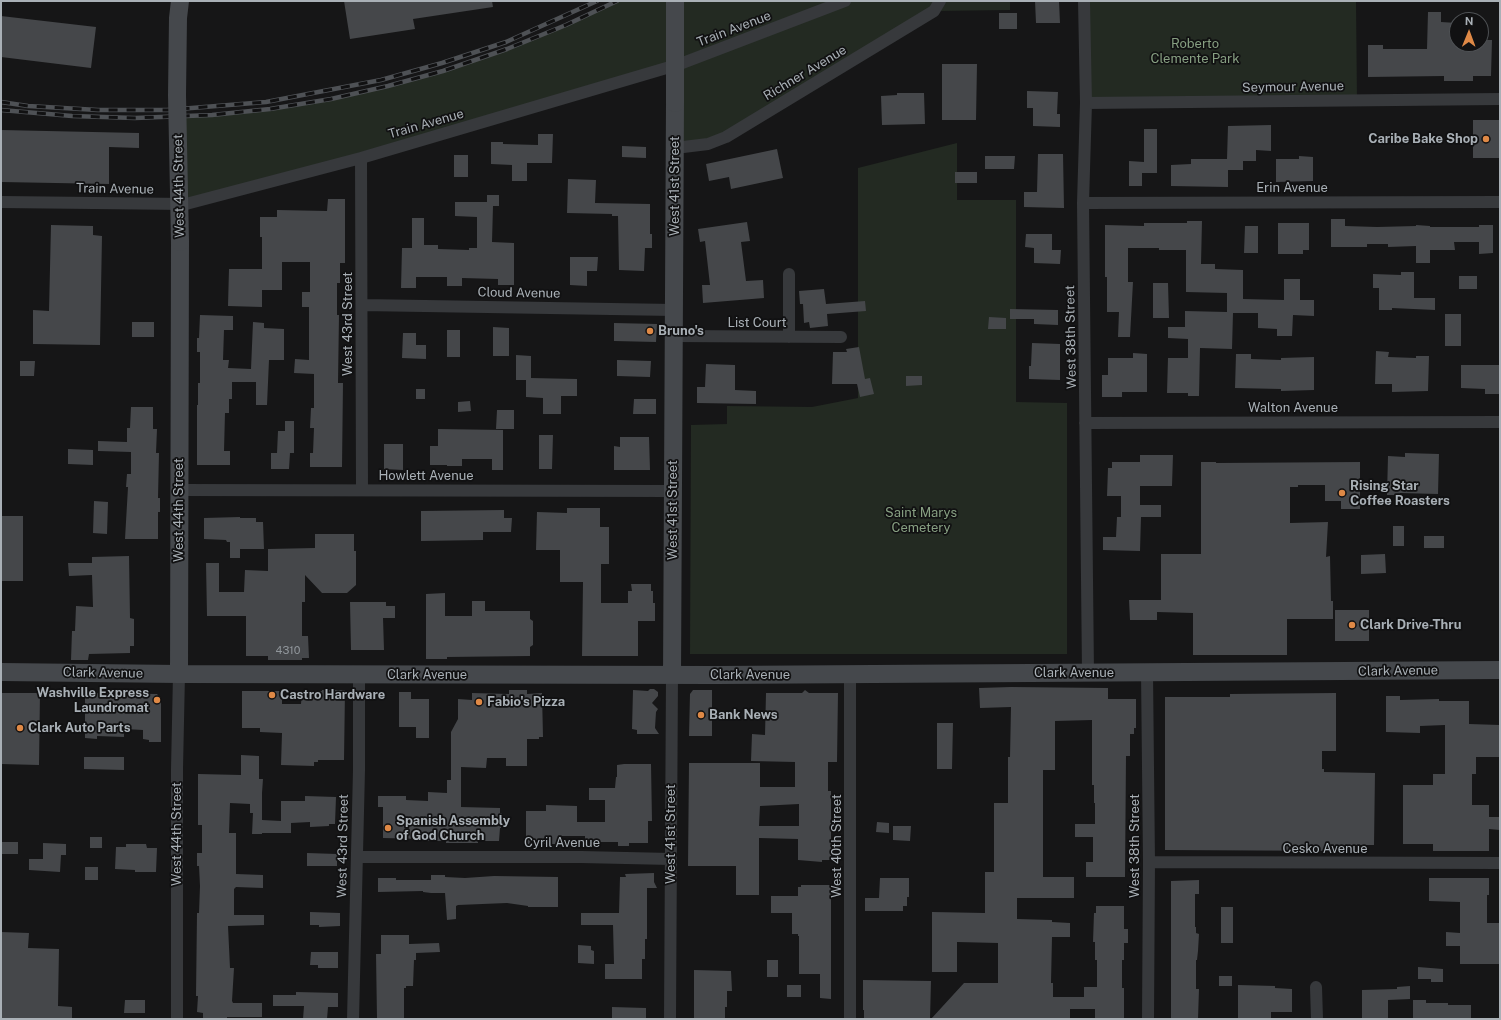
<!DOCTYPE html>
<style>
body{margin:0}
#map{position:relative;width:1501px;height:1020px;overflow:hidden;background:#161617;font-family:"Public Sans",sans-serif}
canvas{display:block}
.frame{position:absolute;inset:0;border:2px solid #a9b0b6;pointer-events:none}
.north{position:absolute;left:1449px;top:12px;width:40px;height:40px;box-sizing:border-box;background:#111112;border:1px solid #4e5154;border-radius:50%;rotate:1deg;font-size:11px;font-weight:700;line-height:16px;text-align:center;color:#a9b0b6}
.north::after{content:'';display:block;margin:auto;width:14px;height:18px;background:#df8946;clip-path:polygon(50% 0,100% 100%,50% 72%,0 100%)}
</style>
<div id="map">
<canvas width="1501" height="1020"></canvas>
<div class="frame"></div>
<div class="north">N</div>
</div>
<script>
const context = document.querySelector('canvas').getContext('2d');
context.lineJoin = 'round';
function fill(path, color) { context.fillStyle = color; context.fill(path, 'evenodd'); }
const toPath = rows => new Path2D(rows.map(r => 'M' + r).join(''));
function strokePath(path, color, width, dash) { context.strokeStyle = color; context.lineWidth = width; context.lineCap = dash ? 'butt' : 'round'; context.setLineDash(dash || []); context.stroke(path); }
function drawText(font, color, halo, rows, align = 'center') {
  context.font = font + ' "Public Sans",sans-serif'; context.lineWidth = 3.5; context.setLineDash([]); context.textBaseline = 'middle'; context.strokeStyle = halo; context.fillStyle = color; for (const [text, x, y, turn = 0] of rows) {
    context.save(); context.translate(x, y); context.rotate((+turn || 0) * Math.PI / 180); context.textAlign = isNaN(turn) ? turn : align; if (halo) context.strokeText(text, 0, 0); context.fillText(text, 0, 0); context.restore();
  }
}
fill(toPath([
 [614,1,1010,1,1010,10,934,11,732,134,675,148,675,64,186,204,177,115,212,115,270,109,331,99,388,86,443,71,507,49,566,25],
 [1084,1,1356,1,1357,100,1086,103],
 [957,143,957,200,1016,200,1016,402,1067,403,1067,654,690,654,691,425,727,424,727,406,812,407,858,398,858,168]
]), '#232a22');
fill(toPath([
 [344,1,492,1,493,7,413,19,415,29,350,39],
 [1035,1,1059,1,1060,23,1036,23],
 [1428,12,1441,12,1441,22,1457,23,1457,44,1481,44,1481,40,1492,40,1491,76,1473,76,1473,81,1444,81,1444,76,1368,77,1368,45,1383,45,1383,49,1427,49],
 [999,13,1017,13,1017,29,999,29],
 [1,16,96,27,91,68,1,57],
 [942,64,977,64,976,120,942,120],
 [1027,91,1058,92,1057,114,1060,114,1060,127,1033,126,1033,108,1027,108],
 [897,93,924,93,925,124,882,125,881,96,897,95],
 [1473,120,1500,120,1500,158,1473,158],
 [1271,125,1271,151,1256,150,1256,161,1243,161,1243,170,1228,170,1228,187,1171,186,1171,165,1191,164,1191,159,1227,159,1228,126],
 [1144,129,1157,129,1157,173,1142,173,1142,186,1129,186,1129,161,1144,162],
 [1,130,139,133,139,148,109,147,109,184,1,182],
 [538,134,553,134,552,163,527,163,527,181,512,181,512,165,491,164,491,142,503,142,503,144,538,145],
 [622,146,646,147,646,158,622,157],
 [777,149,783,178,731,189,729,177,709,181,706,164],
 [1038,154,1063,154,1064,208,1024,207,1024,192,1037,192],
 [454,155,468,155,468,177,454,177],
 [985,156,1015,156,1014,169,985,169],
 [1299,156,1313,157,1313,181,1276,182,1276,159,1299,159],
 [955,172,977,172,977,183,955,183],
 [568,179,596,180,595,203,650,204,650,234,652,234,652,248,645,248,644,271,619,270,618,216,612,216,612,214,567,213],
 [487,195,499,195,499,206,493,206,492,242,514,243,514,285,498,285,498,279,462,278,462,286,447,286,447,277,416,277,416,288,401,288,402,248,412,248,412,218,424,218,424,245,438,245,438,249,469,250,469,248,477,248,477,217,455,216,455,202,487,202],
 [328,199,345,199,345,263,340,263,340,283,337,283,337,315,339,315,338,383,343,383,342,467,310,467,310,453,313,453,314,428,310,428,311,408,314,408,314,374,294,373,295,359,309,360,309,307,302,307,302,292,310,292,310,262,282,262,282,290,262,290,262,307,228,306,229,269,262,269,262,237,260,237,260,217,277,217,277,210,327,211],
 [1331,219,1345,219,1345,226,1377,227,1416,226,1416,225,1430,226,1430,227,1479,227,1479,225,1493,225,1493,253,1479,254,1479,242,1454,242,1455,250,1430,250,1430,263,1416,263,1416,246,1388,247,1388,244,1367,244,1367,247,1331,247],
 [1187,221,1202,221,1201,264,1215,264,1215,269,1243,270,1243,299,1284,300,1284,279,1300,279,1300,300,1314,300,1314,316,1293,315,1292,336,1277,336,1277,329,1258,328,1258,313,1233,313,1232,349,1200,348,1199,396,1188,396,1188,393,1167,393,1168,358,1188,358,1188,339,1168,338,1168,327,1185,327,1185,311,1227,312,1227,293,1186,292,1186,250,1159,250,1159,248,1128,248,1128,282,1133,282,1130,337,1118,337,1119,312,1107,312,1107,277,1105,277,1105,225,1144,226,1144,223,1187,223],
 [747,222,750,241,741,242,746,281,763,280,764,298,703,303,702,285,710,285,705,241,700,242,698,229],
 [1278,223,1309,223,1309,250,1303,250,1303,254,1278,254],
 [51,225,93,226,93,235,102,236,100,345,33,344,33,310,49,311],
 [1245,226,1258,226,1258,253,1244,253],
 [1026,234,1052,234,1052,250,1061,250,1060,264,1034,263,1034,248,1025,247],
 [570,257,598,257,597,271,587,271,587,286,570,285],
 [1401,272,1414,272,1414,298,1435,298,1435,310,1392,308,1392,310,1379,310,1379,288,1373,288,1373,274,1401,275],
 [1459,276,1477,276,1477,289,1459,289],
 [1153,283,1168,283,1169,318,1153,318],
 [824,289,826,304,865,301,866,311,827,314,828,326,810,328,809,322,804,323,803,304,800,304,799,291],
 [1010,309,1058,310,1058,325,1034,324,1034,319,1010,319],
 [1445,314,1461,314,1461,346,1445,346],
 [200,315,233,316,233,330,224,330,223,360,229,360,228,368,251,369,253,322,264,323,264,328,284,329,284,360,269,360,267,405,256,405,256,382,232,382,232,399,229,399,229,413,225,413,224,451,230,451,230,465,197,465,197,405,198,405,198,383,200,383,200,352,197,352,197,338,199,338],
 [989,317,1006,318,1006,329,988,329],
 [132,322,154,322,154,337,132,337],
 [614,323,657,324,656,342,614,341],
 [493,327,509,328,509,356,493,356],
 [447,330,460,330,460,357,447,357],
 [403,333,416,333,416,345,426,345,426,359,402,358],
 [1032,343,1060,344,1060,380,1029,379,1029,366,1031,366],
 [859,347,865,379,870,378,874,394,860,397,857,384,832,384,833,352,847,352,846,349],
 [1376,351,1389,352,1388,357,1416,358,1416,356,1429,356,1428,391,1392,392,1392,384,1375,384],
 [1133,353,1147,354,1147,392,1122,392,1122,397,1102,397,1102,375,1108,375,1108,358,1133,358],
 [1236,354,1251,354,1251,359,1281,360,1281,358,1314,357,1314,390,1281,391,1281,389,1235,388],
 [516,355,531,356,531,378,577,379,577,396,561,396,561,414,543,414,543,398,526,397,526,380,516,380],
 [617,360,651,361,650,377,617,376],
 [20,361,35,361,34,376,20,376],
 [706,364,735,365,735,390,756,391,756,404,697,403,697,387,705,387],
 [1461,365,1500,365,1500,394,1485,394,1485,389,1461,388],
 [906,376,922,376,922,385,906,386],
 [416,389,425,389,425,399,416,399],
 [634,399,656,399,656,414,633,414],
 [470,401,471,411,458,412,458,402],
 [131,407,153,407,153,429,157,429,156,453,159,453,158,498,160,498,160,512,158,512,158,539,125,539,128,487,126,487,127,474,131,474,131,452,98,451,98,441,127,442,127,428,130,428],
 [497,410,514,410,514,429,496,429],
 [285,421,294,421,294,453,290,453,289,469,271,469,271,453,277,453,278,431,285,431],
 [438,429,503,430,503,470,492,470,492,459,462,459,462,466,447,466,447,465,430,465,430,446,438,446],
 [539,435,553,435,552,469,539,469],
 [620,437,649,437,650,470,614,470,614,446,620,447],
 [384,444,403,444,403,470,384,469],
 [68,449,93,450,93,465,68,464],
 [1405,453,1439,454,1438,494,1400,493,1400,495,1387,495,1388,456,1405,457],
 [1140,455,1173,455,1172,486,1140,486,1140,505,1161,505,1161,517,1141,517,1140,551,1103,550,1103,537,1116,537,1117,517,1121,517,1121,496,1107,496,1108,468,1112,468,1112,462,1140,462],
 [1201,462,1216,462,1216,463,1360,462,1360,509,1341,509,1341,501,1325,501,1325,485,1298,485,1298,487,1290,487,1290,523,1328,522,1326,557,1330,556,1331,601,1333,601,1333,619,1287,619,1287,655,1193,655,1193,613,1157,612,1157,620,1130,620,1129,600,1161,600,1161,554,1201,554],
 [94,501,108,502,107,534,93,533],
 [567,508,600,508,600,527,609,527,609,564,601,564,601,603,628,603,628,591,632,591,631,584,651,584,651,591,653,591,653,603,655,603,655,621,638,621,638,656,582,656,583,582,560,582,560,550,536,550,537,512,567,513],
 [504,510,504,518,512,518,511,532,483,532,483,540,421,541,421,511],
 [1,516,23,516,23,581,1,581],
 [240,517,240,518,256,518,256,522,263,522,264,549,240,549,240,558,230,558,230,542,227,542,226,540,204,539,204,518],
 [1393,526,1404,526,1404,546,1393,546],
 [315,534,354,534,354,551,356,551,356,585,347,593,322,593,305,575,305,602,302,602,302,636,308,636,309,658,302,658,302,660,268,660,268,656,246,656,246,616,207,616,206,563,219,563,219,592,244,592,245,570,268,571,268,549,315,548],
 [1424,536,1444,536,1444,548,1424,548],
 [1385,554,1386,573,1361,574,1361,555],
 [129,556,130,618,134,619,134,646,130,646,130,653,89,654,88,660,71,660,72,631,75,631,76,606,93,607,92,575,69,576,68,563,92,563,92,557],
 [445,593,445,616,472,616,472,601,485,601,485,611,530,611,530,619,533,621,533,645,530,647,530,656,447,657,447,659,426,659,426,594],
 [350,602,386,602,386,606,395,606,395,618,383,618,384,650,351,650],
 [1335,610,1369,610,1369,641,1335,641],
 [1011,687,1108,688,1108,699,1136,699,1136,728,1134,728,1134,734,1130,734,1130,756,1126,756,1125,877,1086,877,1086,862,1093,862,1093,837,1075,837,1075,824,1095,824,1095,803,1094,803,1094,785,1092,785,1092,720,1055,721,1055,770,1043,770,1043,877,1074,877,1074,898,1017,898,1017,919,1052,920,1052,922,1070,923,1070,937,1052,937,1051,983,1053,983,1053,997,1084,997,1084,987,1097,987,1097,960,1095,960,1095,942,1093,942,1094,913,1096,913,1096,906,1124,906,1124,929,1128,929,1128,943,1124,943,1124,960,1122,960,1122,988,1124,988,1124,1019,1095,1019,1095,1009,1070,1009,1070,1019,931,1019,964,983,998,983,998,943,957,942,957,972,932,972,932,912,985,913,985,872,994,872,994,803,1008,803,1008,757,1010,757,1011,707,980,708,979,688],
 [650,689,654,689,658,692,658,696,652,703,658,709,656,712,655,728,659,734,637,734,637,730,632,729,633,690,648,691],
 [322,690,345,690,344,760,318,760,318,762,314,762,314,766,281,765,282,733,260,732,260,728,242,728,242,691,282,691,282,704,301,704,302,691,322,691],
 [509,690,527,690,527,694,542,693,543,737,539,737,539,739,527,739,527,766,506,766,506,758,487,758,486,768,461,767,461,807,500,808,500,813,502,813,501,828,500,828,499,841,478,841,478,843,446,843,446,841,424,841,424,839,383,838,383,807,378,807,378,796,406,796,406,800,428,801,428,792,447,793,447,780,451,780,451,732,458,719,458,699,472,700,472,693,509,694],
 [693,690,712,690,712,736,689,736,690,694],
 [805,690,809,693,838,693,837,762,828,762,828,791,831,791,831,860,822,860,822,862,798,860,798,839,759,838,759,895,736,895,736,866,688,866,689,763,760,763,760,787,795,787,795,762,751,761,752,734,765,735,766,693,802,693],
 [799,804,799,826,759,826,760,806],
 [399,692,411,692,411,699,429,699,429,738,416,738,416,727,399,727],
 [1,693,40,693,39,765,1,764],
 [85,693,157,694,161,699,161,742,149,742,149,740,143,739,143,730,124,729,124,737,97,736,97,739,85,738],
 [1336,693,1336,751,1322,751,1322,769,1324,769,1324,772,1375,773,1374,845,1351,845,1351,851,1165,850,1165,697,1230,697,1230,694],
 [1386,696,1400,696,1400,700,1439,699,1439,701,1469,701,1469,724,1500,725,1500,757,1476,757,1476,774,1472,774,1472,805,1489,805,1489,817,1500,817,1500,830,1489,829,1489,851,1433,851,1433,844,1403,844,1403,785,1433,785,1433,774,1445,774,1445,725,1420,726,1420,733,1386,732],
 [937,723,953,723,952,769,937,769],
 [241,755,259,756,259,779,263,779,262,793,262,820,281,821,281,801,305,801,305,796,336,797,335,824,329,824,329,826,310,827,310,822,291,823,291,833,262,833,262,834,252,834,253,813,250,813,250,804,230,803,229,833,236,833,236,874,263,875,263,888,236,887,234,889,234,915,264,915,264,925,228,926,230,968,234,968,232,1001,233,1003,262,1003,262,1017,227,1017,227,1019,203,1019,203,1013,197,1012,198,996,196,996,197,913,199,913,200,886,199,866,197,866,197,853,202,853,202,825,198,825,198,774,241,775],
 [84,757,124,757,124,770,84,769],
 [624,764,651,764,652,821,648,821,648,843,629,843,629,846,618,846,618,842,585,842,585,836,560,836,559,844,526,844,526,811,546,811,546,805,577,806,577,822,605,822,605,800,589,800,589,788,615,788,616,777,617,777,617,765],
 [877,822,889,823,889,833,876,832],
 [893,826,911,826,910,841,893,840],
 [90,837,102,837,102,848,90,848],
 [1,842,18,842,18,854,1,854],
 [43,843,66,844,66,855,61,855,60,872,29,870,29,859,43,859],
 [126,844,146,844,147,848,157,848,156,872,135,872,135,870,115,869,116,847,126,847],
 [307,853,337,854,337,866,307,866],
 [85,867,98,867,98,880,85,880],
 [654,873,654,882,657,888,647,888,647,939,645,939,645,959,642,959,642,979,605,979,605,964,614,964,613,925,581,925,581,913,619,913,620,877,626,877,625,874],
 [431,875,445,875,445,877,465,878,494,876,558,877,558,907,528,907,528,906,507,903,458,905,456,906,456,919,447,920,445,893,431,893,423,892,423,891,378,892,378,878,396,878,396,880,431,880],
 [880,878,909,878,909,897,907,897,907,906,903,906,903,911,865,911,865,898,879,898],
 [1429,878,1489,878,1489,895,1487,895,1487,923,1500,923,1500,964,1460,964,1460,946,1446,946,1446,932,1460,933,1460,902,1429,901],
 [1199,880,1199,894,1195,894,1195,927,1196,927,1196,933,1199,934,1198,951,1197,960,1196,960,1196,989,1199,989,1198,1019,1171,1019,1171,881],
 [801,885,831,885,831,999,820,998,820,974,799,974,799,936,798,936,798,934,792,934,792,913,771,913,771,896,798,896,798,887,801,887],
 [1221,907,1233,907,1233,943,1221,943],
 [310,912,340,913,340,926,319,927,319,925,310,925],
 [1,932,29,933,28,948,59,949,58,1006,72,1007,72,1019,1,1019],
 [381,935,409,935,409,944,439,943,440,952,416,953,416,960,414,960,413,986,406,986,406,988,404,988,404,1019,377,1019,376,954,381,954],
 [578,945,591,946,591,950,594,951,594,964,578,963],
 [311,952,338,952,338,968,318,968,318,965,310,965],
 [767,960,778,960,778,977,767,977],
 [1418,967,1443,969,1443,982,1431,982,1431,979,1418,979],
 [694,970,731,971,732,991,727,991,727,1007,725,1007,725,1019,694,1019],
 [1219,976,1232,976,1232,986,1219,986],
 [863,980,931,981,930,1019,864,1019,864,1010,863,1010],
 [787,985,801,985,801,997,787,997],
 [1238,985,1275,986,1275,988,1292,989,1292,1012,1271,1012,1271,1019,1238,1019],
 [1410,986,1410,999,1388,1000,1388,1019,1362,1019,1362,990,1397,989,1397,987],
 [296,992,338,993,338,1007,328,1007,327,1019,303,1019,304,1006,273,1006,273,995,296,995],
 [125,1000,145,1000,145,1013,124,1013],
 [1413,1000,1426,1000,1426,1003,1448,1003,1448,1005,1471,1005,1471,1019,1413,1019],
 [612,1007,646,1008,646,1019,612,1019]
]), '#45474a');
strokePath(toPath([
 [1084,1,1086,103,1083,203,1088,673],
 [1086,103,1500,99],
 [675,148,708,144,726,137,934,11,940,1],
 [361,158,362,490],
 [1,202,186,204,361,158,680,64,845,1],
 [1083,203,1500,202],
 [789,274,789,337],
 [362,305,674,310],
 [674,336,841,337],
 [1085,423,1500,422],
 [179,490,672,491],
 [1147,672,1149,862,1148,1019],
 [850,674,850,1019],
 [357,857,581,857,671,859],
 [1149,862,1500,863],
 [1316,987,1317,1019],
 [177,1019,177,769,179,674],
 [353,1019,359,770,359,675],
 [670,1019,672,675]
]), '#37393c', 12);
strokePath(toPath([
 [1,672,179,674,717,675,1500,670],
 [179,674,180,242],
 [672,675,675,103]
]), '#45484c', 18);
const rail = toPath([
 [1,102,28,106,98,110,167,110,266,102,381,80,442,63,506,42,597,1],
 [1,110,72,116,135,118,212,115,270,109,331,99,388,86,443,71,507,49,566,25,617,1]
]);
strokePath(rail, '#4e5155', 4.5);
strokePath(rail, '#111112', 3, [9]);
strokePath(toPath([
 [675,103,675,1],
 [180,242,177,95,178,18,180,1]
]), '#45484c', 18);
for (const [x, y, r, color] of [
 [1486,139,4,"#df8946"],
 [650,331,4,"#df8946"],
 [1342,493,4,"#df8946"],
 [1352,625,4,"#df8946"],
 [272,695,4,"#df8946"],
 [157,700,4,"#df8946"],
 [479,702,4,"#df8946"],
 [701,715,4,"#df8946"],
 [20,728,4,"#df8946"],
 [388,828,4,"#df8946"]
]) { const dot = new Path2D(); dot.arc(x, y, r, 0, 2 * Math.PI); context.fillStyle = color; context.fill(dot); strokePath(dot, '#111112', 1.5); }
drawText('11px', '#90969b', null, [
 ["4310",288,651]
]);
drawText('13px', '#a9b0b6', '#111112', [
 ["Train Avenue",734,29,-21],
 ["Richner Avenue",805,73,-31],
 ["Seymour Avenue",1293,87,-1],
 ["Train Avenue",426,124,-16],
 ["West 44th Street",179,186,-91],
 ["West 41st Street",675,186,-90],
 ["Erin Avenue",1292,188],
 ["Train Avenue",115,189,1],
 ["Cloud Avenue",519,293,1],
 ["List Court",757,323],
 ["West 43rd Street",348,324,-90],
 ["West 38th Street",1071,337,-91],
 ["Walton Avenue",1293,408],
 ["Howlett Avenue",426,476],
 ["West 44th Street",179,510,-90],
 ["West 41st Street",673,510,-90],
 ["Clark Avenue",1398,671,-1],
 ["Clark Avenue",103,673,1],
 ["Clark Avenue",1074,673],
 ["Clark Avenue",427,675],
 ["Clark Avenue",750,675],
 ["West 44th Street",177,834,-90],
 ["West 41st Street",671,834,-90],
 ["Cyril Avenue",562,843],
 ["West 43rd Street",343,846,-89],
 ["West 40th Street",837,846,-90],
 ["West 38th Street",1135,846,-90],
 ["Cesko Avenue",1325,849]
]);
drawText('13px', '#879f82', '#111112', [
 ["Roberto",1195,44],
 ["Clemente Park",1195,59],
 ["Saint Marys",921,513],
 ["Cemetery",921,528]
]);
drawText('bold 13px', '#a9b0b6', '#111112', [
 ["Caribe Bake Shop",1478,139,"right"],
 ["Bruno's",658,331],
 ["Rising Star",1350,486],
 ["Coffee Roasters",1350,501],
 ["Clark Drive-Thru",1360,625],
 ["Washville Express",149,693,"right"],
 ["Laundromat",149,708,"right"],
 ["Castro Hardware",280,695],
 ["Fabio's Pizza",487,702],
 ["Bank News",709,715],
 ["Clark Auto Parts",28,728],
 ["Spanish Assembly",396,821],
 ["of God Church",396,836]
], 'left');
</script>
